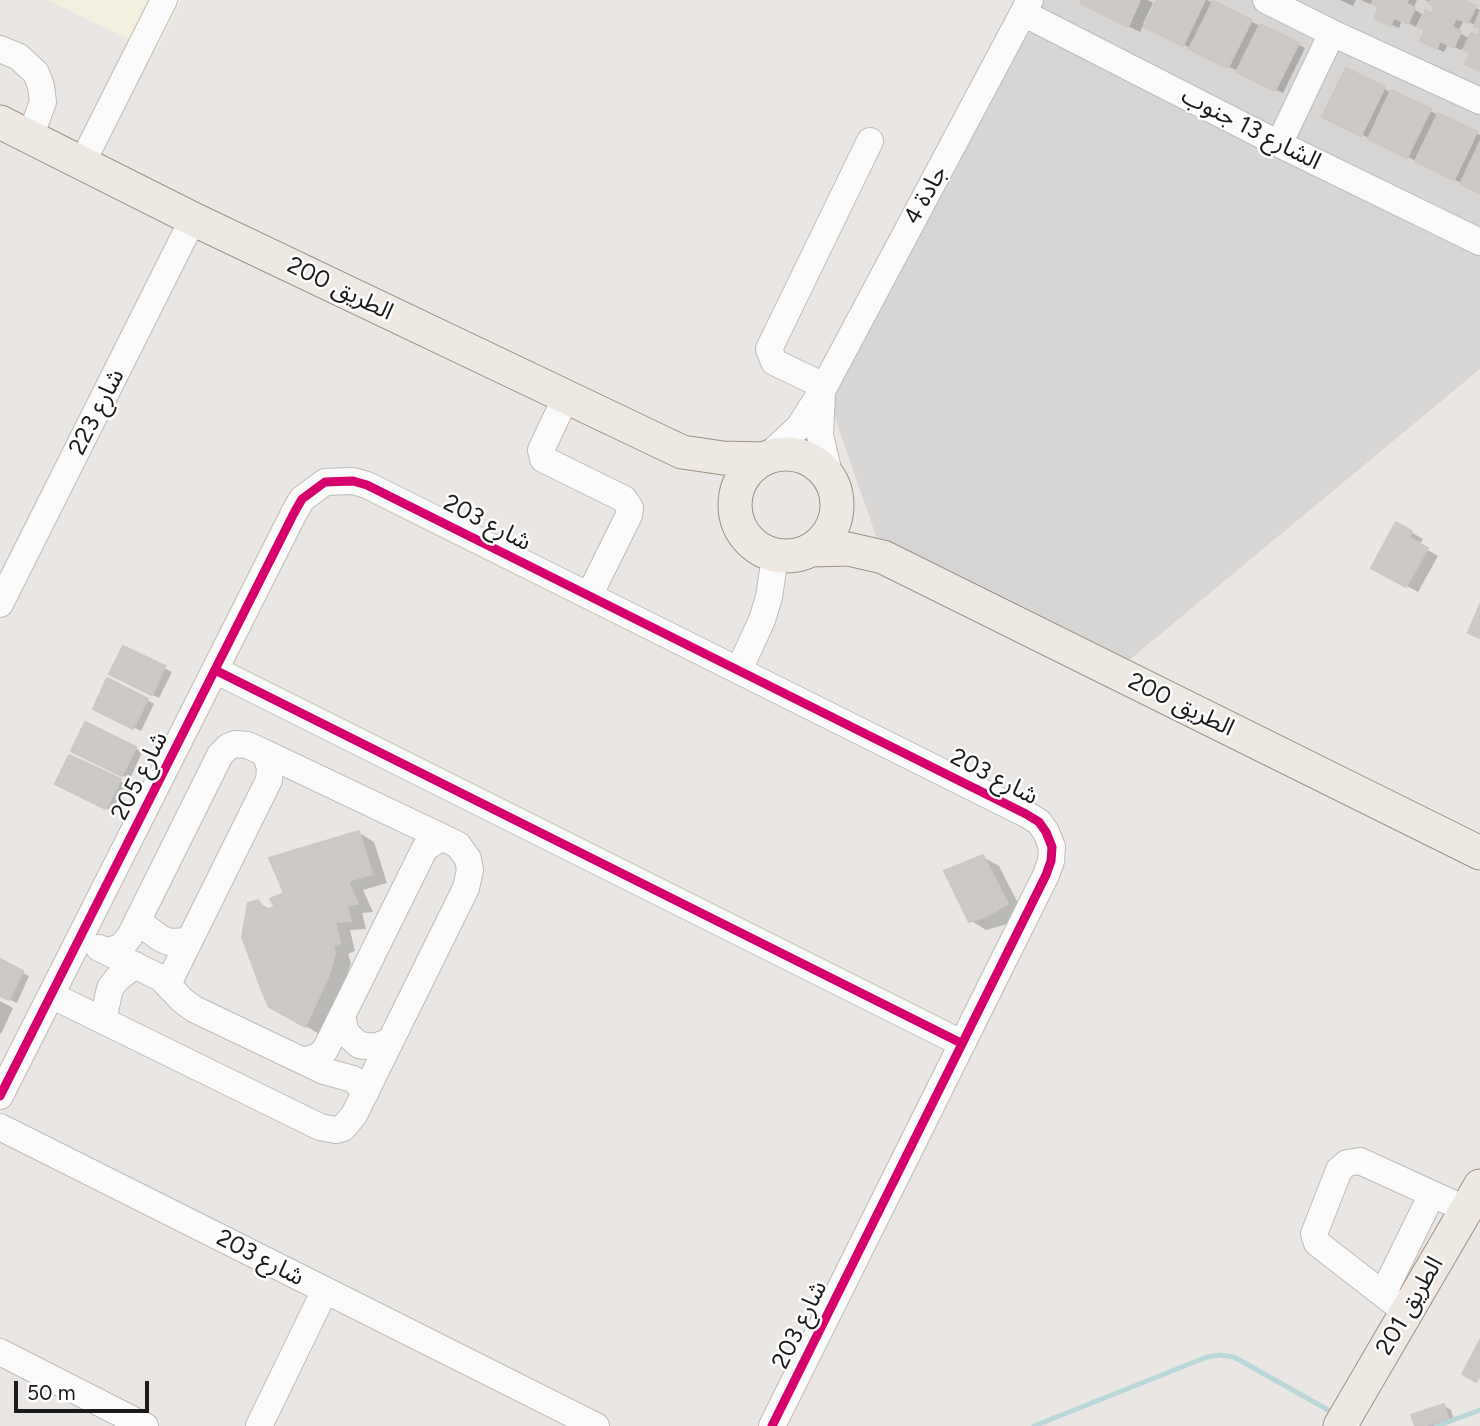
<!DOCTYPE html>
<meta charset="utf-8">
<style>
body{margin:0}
#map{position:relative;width:1480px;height:1426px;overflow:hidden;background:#e9e6e3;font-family:Figtree,sans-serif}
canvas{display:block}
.scale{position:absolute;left:14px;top:1381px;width:135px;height:32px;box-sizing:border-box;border:4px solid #1b1b1b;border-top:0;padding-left:9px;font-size:21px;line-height:24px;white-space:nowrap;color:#1b1b1b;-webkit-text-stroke:5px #fff;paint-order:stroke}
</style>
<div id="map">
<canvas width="1480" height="1426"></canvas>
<div class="scale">50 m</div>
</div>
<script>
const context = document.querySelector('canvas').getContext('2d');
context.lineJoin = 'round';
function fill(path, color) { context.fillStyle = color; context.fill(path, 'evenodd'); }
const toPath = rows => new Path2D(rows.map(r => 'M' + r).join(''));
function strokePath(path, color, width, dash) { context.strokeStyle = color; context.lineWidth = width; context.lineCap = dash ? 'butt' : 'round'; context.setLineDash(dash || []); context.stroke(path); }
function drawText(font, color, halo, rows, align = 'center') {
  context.font = font + ' Figtree,"Noto Sans Arabic",sans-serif'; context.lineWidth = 5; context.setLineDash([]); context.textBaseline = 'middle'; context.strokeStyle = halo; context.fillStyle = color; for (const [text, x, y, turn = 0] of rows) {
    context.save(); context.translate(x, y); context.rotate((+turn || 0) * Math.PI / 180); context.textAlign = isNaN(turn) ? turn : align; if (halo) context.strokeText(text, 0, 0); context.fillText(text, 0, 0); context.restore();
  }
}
fill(toPath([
 [1029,0,1480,0,1480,369,1128,661,876,536,824,386]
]), '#d8d6d5');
fill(toPath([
 [47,0,181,0,155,52]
]), '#f3efde');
fill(toPath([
 [1083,0,1147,0,1153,3,1143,24,1146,26,1159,0,1207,0,1305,48,1283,93,1143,25,1140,32,1094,9],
 [1340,0,1356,0,1353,6],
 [1361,0,1417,0,1413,9,1422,14,1416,27,1402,20,1399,28,1383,21,1381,7,1372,2,1370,4],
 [1425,0,1459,0,1480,10,1480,27,1464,20,1458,32,1470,39,1478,38,1480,33,1480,70,1472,53,1463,48,1461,50,1448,44,1444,52,1429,45,1433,16,1437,6],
 [1384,89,1480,135,1480,192,1332,120],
 [1397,524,1423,539,1419,545,1438,556,1418,592,1373,567],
 [124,648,172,672,159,698,119,678],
 [147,700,154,704,141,731,102,712],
 [135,748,142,752,130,779,80,755],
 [120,781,127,785,114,812,64,787],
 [358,832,374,842,387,883,363,890,373,912,362,913,366,929,350,930,355,951,348,954,351,963,344,984,321,1035,271,1006,257,902,271,910,277,908,286,894],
 [983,857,999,866,1023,913,1004,925,986,930,970,920],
 [0,961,29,976,17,1003,0,995],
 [0,1001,13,1008,1,1034,0,1033],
 [1444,1406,1451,1410,1454,1421,1441,1426,1417,1426]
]), '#0003');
strokePath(toPath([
 [1034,1426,1207,1357,1220,1355,1234,1357,1330,1411],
 [1436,1426,1480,1410]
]), '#b9d7d9', 5);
const building = toPath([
 [1081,0,1140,0,1128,27,1080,3,1081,0],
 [1157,0,1205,0,1183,46,1144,27,1157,0],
 [1373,0,1408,0,1406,3,1415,8,1408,24,1394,18,1391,26,1374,18,1379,7,1372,4,1373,0],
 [1430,0,1463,0,1476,6,1468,23,1456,18,1452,27,1461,31,1454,48,1440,41,1437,49,1420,41,1425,30,1418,27,1426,10,1432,14,1435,6,1429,3,1430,0],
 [1213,1,1252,20,1228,68,1189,49,1213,1],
 [1480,12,1480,71,1465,64,1470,53,1463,50,1471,33,1477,36,1480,29,1474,26,1480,12],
 [1260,24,1299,43,1275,91,1236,72,1260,24],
 [1346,68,1385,87,1361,136,1322,117,1346,68],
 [1391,90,1431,109,1407,158,1368,139,1391,90],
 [1438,113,1477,132,1454,180,1415,161,1438,113],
 [1480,142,1480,193,1460,184,1480,142],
 [1396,522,1412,531,1409,537,1428,548,1406,587,1371,568,1396,522],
 [1480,604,1480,638,1468,633,1480,604],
 [123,646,165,666,152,695,109,674,123,646],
 [107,678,148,699,133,729,93,709,107,678],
 [85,722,136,747,122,776,71,751,85,722],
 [69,755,121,779,106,809,55,784,69,755],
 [359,831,372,874,348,881,358,904,347,905,351,921,335,922,340,943,333,945,335,953,329,975,305,1027,269,1007,262,991,242,937,248,903,258,900,265,910,275,907,270,899,284,893,269,858,359,831],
 [983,855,1008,904,987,916,969,922,944,871,983,855],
 [0,959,23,971,9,1000,0,996,0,959],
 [1480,1340,1480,1375,1476,1382,1462,1374,1480,1340],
 [1444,1404,1448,1418,1423,1426,1415,1426,1411,1415,1444,1404]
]);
fill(building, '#ccc9c6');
strokePath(building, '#ccc8c5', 2);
const minor = toPath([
 [1266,0,1332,33,1480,101],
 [1023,13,1279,144,1480,242],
 [0,49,19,57,36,73,41,86,43,102,30,137],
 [1279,144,1332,33],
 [82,163,164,0],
 [824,386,774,362,769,349,870,141],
 [822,392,820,435,830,478],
 [566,397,541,450,543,459,624,499,630,508,629,515,589,596],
 [768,456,799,427,822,391,1030,0],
 [0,604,193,219],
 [215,670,961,1043],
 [739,670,762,620,769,597,775,556],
 [140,917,144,926,160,938,169,942,189,941],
 [99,948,161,978,183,1001,194,1009,324,1071,353,1079,366,1092],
 [168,984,269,780,270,768,265,753],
 [51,995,320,1127,336,1130,343,1128,354,1115,466,888,470,870,468,859,458,845,450,841,265,753,247,745,235,744,228,747,220,755,130,936,121,947,107,951],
 [342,1017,346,1033,359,1045,375,1047,390,1041],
 [106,1022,105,1011,110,988,117,979,135,965],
 [303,1061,317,1057,325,1050,425,848,442,837],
 [0,1096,294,513,302,499,325,482,353,481,367,485,1026,814,1039,822,1046,832,1052,847,1051,861,1046,875,772,1426],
 [0,1127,596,1426],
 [1383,1294,1432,1194],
 [1406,1312,1317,1243,1314,1234,1339,1170,1347,1163,1360,1161,1465,1209],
 [0,1352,145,1426],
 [259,1426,325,1290]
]);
const major = toPath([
 [0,122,193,219,682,452,723,458,764,459],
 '735 505a51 51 0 1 1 102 0a51 51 0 1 1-102 0Z',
 [812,550,848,549,883,557,1480,853],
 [1340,1426,1480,1186]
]);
strokePath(minor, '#bcbbba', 28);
strokePath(major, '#9c9083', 35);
strokePath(minor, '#fcfbfb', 26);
strokePath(major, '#eee8e3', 33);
strokePath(toPath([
 [215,670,961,1043],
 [0,1096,294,513,302,499,325,482,353,481,367,485,1026,814,1039,822,1046,832,1052,847,1051,861,1046,875,772,1426]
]), '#d6006c', 9);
drawText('24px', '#1b1b1b', '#fff', [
 ["الشارع 13 جنوب",1251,129,27],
 ["جادة 4",926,195,-61],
 ["الطريق 200",340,289,26],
 ["شارع 223",97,412,-63],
 ["شارع 203",487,523,27],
 ["الطريق 200",1181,705,26],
 ["شارع 205",140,776,-63],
 ["شارع 203",994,777,27],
 ["شارع 203",260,1258,27],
 ["الطريق 201",1410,1306,-60],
 ["شارع 203",800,1325,-64]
]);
</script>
